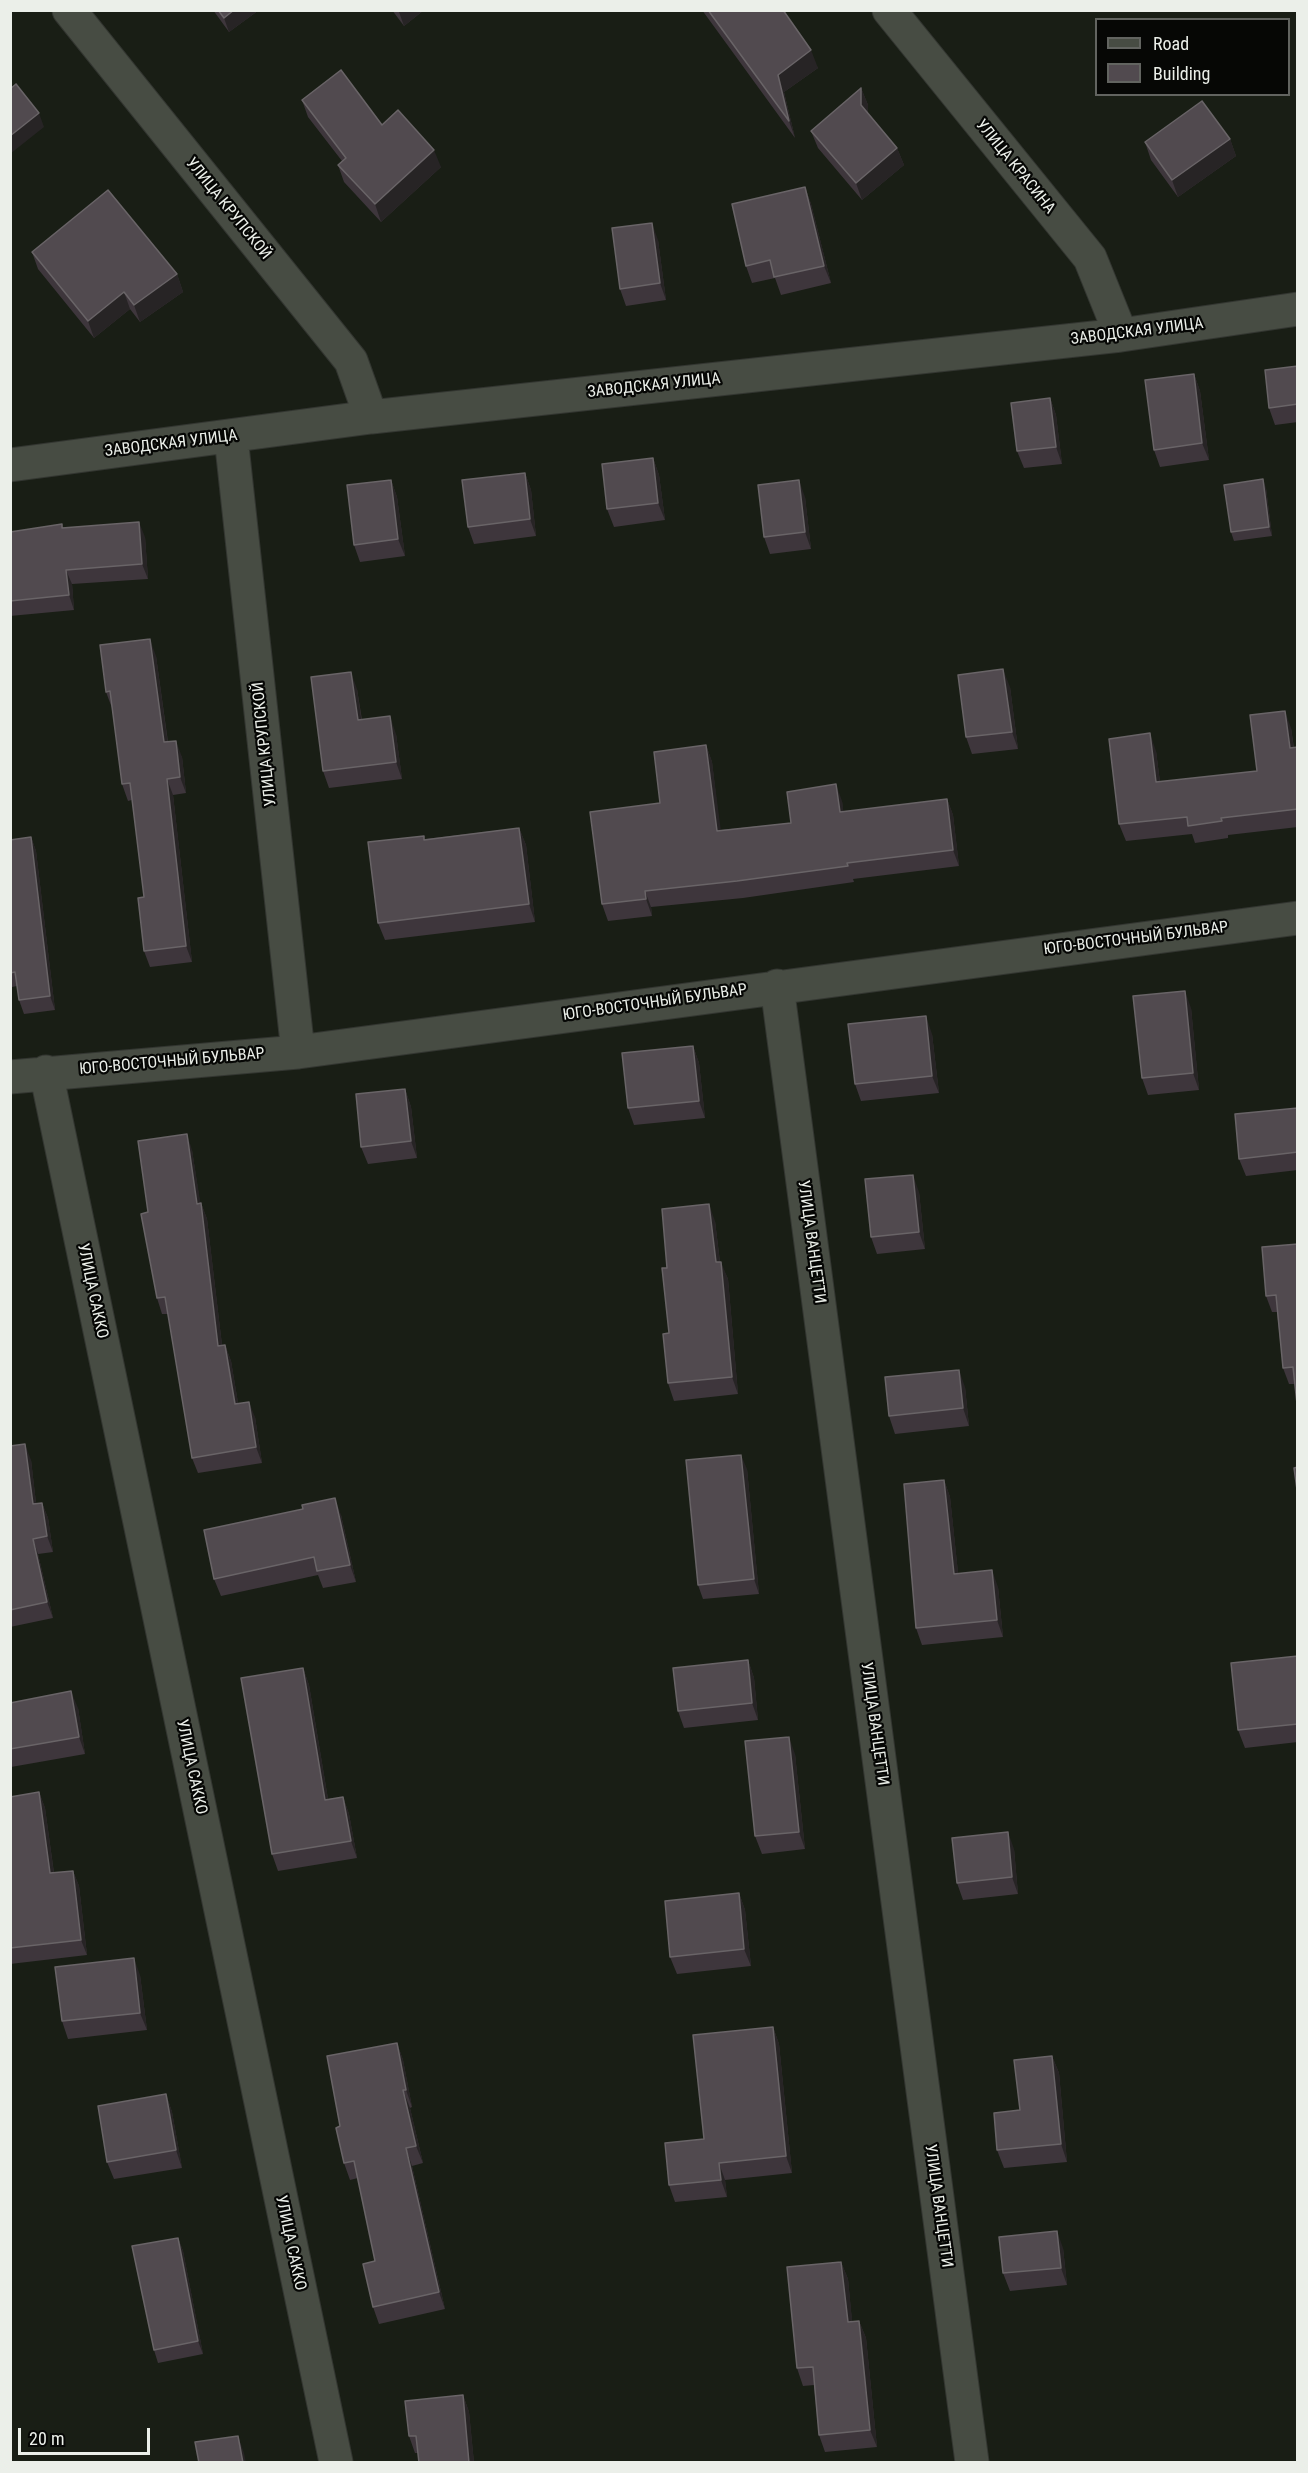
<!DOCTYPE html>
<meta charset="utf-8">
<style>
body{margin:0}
#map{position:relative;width:1308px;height:2473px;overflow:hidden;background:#191e15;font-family:"Roboto Condensed",sans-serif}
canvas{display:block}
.frame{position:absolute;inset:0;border:12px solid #ebefe9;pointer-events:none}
.legend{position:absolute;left:1095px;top:18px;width:195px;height:78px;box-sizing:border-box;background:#060705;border:2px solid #626460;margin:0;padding:8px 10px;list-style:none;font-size:18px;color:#ebefe9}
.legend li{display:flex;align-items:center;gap:12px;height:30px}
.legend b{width:30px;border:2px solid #626460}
.scale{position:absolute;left:18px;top:2428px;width:132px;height:27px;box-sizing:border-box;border:3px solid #ebefe9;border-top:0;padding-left:8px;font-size:18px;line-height:21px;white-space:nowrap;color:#ebefe9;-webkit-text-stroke:4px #060705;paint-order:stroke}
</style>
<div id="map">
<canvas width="1308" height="2473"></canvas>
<div class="frame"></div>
<ul class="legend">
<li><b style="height:8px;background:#474c43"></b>Road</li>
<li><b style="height:16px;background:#514a4f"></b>Building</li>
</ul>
<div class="scale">20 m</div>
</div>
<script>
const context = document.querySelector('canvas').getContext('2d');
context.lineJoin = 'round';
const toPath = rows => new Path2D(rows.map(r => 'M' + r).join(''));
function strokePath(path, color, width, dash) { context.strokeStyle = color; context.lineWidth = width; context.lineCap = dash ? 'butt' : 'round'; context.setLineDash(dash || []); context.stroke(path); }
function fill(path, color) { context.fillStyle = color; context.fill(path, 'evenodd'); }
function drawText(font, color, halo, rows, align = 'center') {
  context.font = font + ' "Roboto Condensed",sans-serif'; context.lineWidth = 4.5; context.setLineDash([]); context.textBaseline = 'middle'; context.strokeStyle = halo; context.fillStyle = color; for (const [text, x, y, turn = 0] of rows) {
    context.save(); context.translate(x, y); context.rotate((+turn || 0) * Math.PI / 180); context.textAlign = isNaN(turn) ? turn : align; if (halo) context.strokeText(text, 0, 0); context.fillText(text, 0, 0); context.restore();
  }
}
const minor = toPath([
 [69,10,351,361,371,417],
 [889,10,1090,258,1121,335],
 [231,437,298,1052],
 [10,465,371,417,1121,335,1298,309],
 [777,986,972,2462],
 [46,1072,336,2462],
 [10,1077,298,1052,1298,918]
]);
strokePath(minor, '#333631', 35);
strokePath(minor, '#474c43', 33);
fill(toPath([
 [213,10,259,10,229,32],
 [392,10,424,10,404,26],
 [702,10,783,10,818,68,784,92,795,138],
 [861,88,868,105,868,113,897,148,904,165,862,200,818,148,811,131],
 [302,100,382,125,441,167,381,222,344,182,338,165,342,161,308,117],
 [1230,139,1236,156,1178,197,1151,160,1145,142],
 [805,187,811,204,831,283,781,295,775,278,752,283,746,266],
 [658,240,666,300,626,306,620,289],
 [32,252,177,274,183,292,140,322,130,309,94,338,38,269],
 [1298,366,1298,422,1275,425,1269,408],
 [1194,374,1200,391,1209,460,1160,467,1154,450],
 [1050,398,1056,415,1062,464,1024,468,1017,451],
 [653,458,659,475,665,520,614,527,607,509],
 [525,473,531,490,536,536,474,544,468,527],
 [391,480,397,497,405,556,360,562,354,545],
 [1266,488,1272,536,1234,541,1231,532],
 [805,497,811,549,770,554,764,537],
 [62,524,63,528,145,537,148,579,72,584,74,610,10,616,10,532],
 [156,656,168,742,182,757,186,793,173,795,192,962,150,967,144,951,144,897,132,800,128,801,122,784,112,708,106,692],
 [1010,687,1018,749,972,754,966,737],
 [357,689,362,720,396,734,402,779,329,788,323,771],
 [1291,728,1294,748,1298,747,1298,827,1228,835,1228,838,1195,843,1192,834,1126,841,1119,824,1156,751,1160,782,1257,771],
 [706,745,712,762,720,830,791,823,842,801,843,812,947,799,953,815,959,866,853,879,854,882,743,898,651,907,652,916,608,921,602,904,660,803],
 [519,828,526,845,535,922,385,940,378,923,425,839],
 [31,837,36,851,55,1010,24,1014,19,1000,17,986,12,987,10,984,10,840],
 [1191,1008,1199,1090,1148,1095,1142,1078],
 [932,1034,939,1093,861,1101,855,1084],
 [693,1046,699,1063,705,1118,634,1125,628,1108],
 [405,1089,411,1107,417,1158,368,1164,361,1147],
 [1298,1108,1298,1170,1246,1176,1239,1159],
 [192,1150,200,1203,201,1203,207,1219,222,1345,225,1345,231,1361,238,1403,255,1417,262,1463,198,1473,192,1458,168,1314,162,1314,157,1298,148,1212],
 [919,1192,925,1249,877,1254,871,1237],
 [715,1221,720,1262,728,1279,738,1394,674,1401,668,1383,669,1333,667,1268],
 [1298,1244,1294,1384,1289,1384,1283,1368,1277,1312,1272,1312,1266,1296],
 [965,1387,969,1426,895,1434,889,1416],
 [10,1446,31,1460,36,1503,42,1503,48,1518,53,1552,38,1554,53,1618,10,1627],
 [747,1469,759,1594,703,1599,698,1585],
 [944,1480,950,1497,958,1573,998,1587,1003,1637,922,1645,916,1628],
 [303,1509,341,1515,356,1582,323,1588,318,1575,221,1596,214,1579],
 [1298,1656,1298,1742,1245,1748,1238,1730],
 [748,1660,754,1678,758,1720,684,1728,678,1711],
 [303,1668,309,1685,328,1799,343,1797,349,1814,357,1858,278,1871,272,1854],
 [10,1703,78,1708,85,1754,11,1767],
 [795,1754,805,1849,762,1854,755,1836],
 [39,1792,45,1808,54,1873,73,1871,79,1886,87,1955,10,1964,10,1797],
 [1014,1849,1018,1894,963,1900,957,1883],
 [739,1893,745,1910,751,1966,677,1974,670,1957],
 [140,1975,147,2030,68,2039,62,2021],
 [773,2027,779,2044,792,2173,725,2180,727,2197,675,2202,669,2185,704,2139],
 [397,2043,403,2060,412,2107,410,2108,423,2163,412,2166,445,2309,379,2324,373,2307,375,2261,358,2178,350,2180,344,2163,340,2126],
 [1052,2056,1059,2073,1067,2162,1004,2168,997,2150,1020,2110],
 [166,2094,172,2112,182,2168,114,2179,107,2162],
 [178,2238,183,2251,203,2354,158,2363,154,2350],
 [1063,2248,1067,2285,1010,2291,1003,2273],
 [841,2262,848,2279,852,2322,859,2321,866,2338,877,2447,825,2452,819,2435,814,2385,803,2386,797,2368],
 [463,2395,469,2412,474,2463,419,2463,418,2453,415,2453,409,2436]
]), '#3e363c');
fill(toPath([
 [234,10,259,10,229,32,224,18],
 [401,10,424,10,404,26,399,12],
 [811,50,818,68,784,92,795,138,789,121,778,75],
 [861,88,868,105,868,123,861,105],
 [39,113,44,127,10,154,10,136],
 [1230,139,1236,156,1178,197,1172,180],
 [897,148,904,165,862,200,856,183],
 [434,150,441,167,381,222,375,204],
 [805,187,811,204,831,283,824,266],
 [652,223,658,240,666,300,660,283],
 [177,274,183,292,140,322,134,305],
 [124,292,130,309,94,338,88,321],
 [1194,374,1200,391,1209,460,1202,443],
 [1050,398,1056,415,1062,464,1056,447],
 [653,458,659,475,665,520,658,503],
 [525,473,531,490,536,536,530,519],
 [1263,479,1266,488,1272,536,1269,527],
 [391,480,397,497,405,556,398,539],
 [799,480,805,497,811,549,805,532],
 [139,522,145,537,148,579,142,564],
 [66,570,72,584,74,610,69,595],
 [150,639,156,656,170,759,164,742],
 [1003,669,1010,687,1018,749,1012,732],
 [351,672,357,689,364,738,358,720],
 [1285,711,1291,728,1296,765,1290,748],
 [390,716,396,734,402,779,396,762],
 [1150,733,1156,751,1162,799,1156,782],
 [176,741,182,757,186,793,180,777],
 [706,745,712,762,723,847,717,831],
 [167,779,173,795,192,962,186,946],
 [836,784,842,801,846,829,840,812],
 [947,799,953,815,959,866,953,850],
 [519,828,526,845,535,922,529,904],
 [31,837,36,851,55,1010,50,996],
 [645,891,651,907,652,916,646,899],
 [1185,991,1191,1008,1199,1090,1193,1073],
 [926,1016,932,1034,939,1093,932,1076],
 [693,1046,699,1063,705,1118,699,1101],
 [405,1089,411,1107,417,1158,411,1141],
 [187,1134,192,1150,203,1219,197,1204],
 [913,1175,919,1192,925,1249,919,1232],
 [201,1203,207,1219,224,1362,218,1346],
 [709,1204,715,1221,722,1280,716,1262],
 [721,1262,728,1279,738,1394,732,1377],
 [225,1345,231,1361,241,1420,235,1404],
 [959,1370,965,1387,969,1426,963,1408],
 [249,1402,255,1417,262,1463,256,1447],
 [25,1444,31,1460,38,1520,33,1504],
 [741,1455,747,1469,759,1594,754,1579],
 [944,1480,950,1497,960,1591,954,1574],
 [335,1498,341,1515,356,1582,350,1565],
 [42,1503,48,1518,53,1552,47,1536],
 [33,1539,38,1554,53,1618,47,1602],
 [992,1570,998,1587,1003,1637,997,1620],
 [748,1660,754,1678,758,1720,752,1703],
 [303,1668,309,1685,331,1817,325,1800],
 [71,1691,78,1708,85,1754,79,1737],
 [789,1737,795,1754,805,1849,799,1832],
 [39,1792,45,1808,56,1889,50,1873],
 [343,1797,349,1814,357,1858,351,1841],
 [1008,1832,1014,1849,1018,1894,1012,1877],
 [73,1871,79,1886,87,1955,81,1940],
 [739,1893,745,1910,751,1966,744,1949],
 [134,1958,140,1975,147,2030,140,2013],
 [773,2027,779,2044,792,2173,786,2156],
 [397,2043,403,2060,412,2107,406,2090],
 [1052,2056,1059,2073,1067,2162,1061,2144],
 [403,2090,410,2108,423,2163,416,2146],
 [166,2094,172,2112,182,2168,176,2150],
 [406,2148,412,2166,445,2309,439,2292],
 [719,2163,725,2180,727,2197,721,2180],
 [1057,2231,1063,2248,1067,2285,1061,2268],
 [178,2238,183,2251,203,2354,198,2341],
 [841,2262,848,2279,854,2340,848,2322],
 [859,2321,866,2338,877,2447,870,2430],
 [463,2395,469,2412,474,2463,469,2463],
 [238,2436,244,2453,246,2463,243,2463]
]), '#272425');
const building = toPath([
 [218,10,234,10,224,18,218,10],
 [708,10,783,10,811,50,778,75,789,121,708,10],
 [341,70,382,125,398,110,434,150,375,204,338,165,346,158,302,100,341,70],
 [16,84,39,113,10,136,10,89,16,84],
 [861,88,861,105,897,148,856,183,811,131,861,88],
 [1202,101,1230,139,1172,180,1145,142,1202,101],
 [805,187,824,266,774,277,770,260,746,266,732,204,805,187],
 [108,190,177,274,134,305,124,292,88,321,32,252,108,190],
 [652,223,660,283,620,289,612,228,652,223],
 [1298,366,1298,404,1269,408,1265,370,1298,366],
 [1194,374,1202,443,1154,450,1145,380,1194,374],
 [1050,398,1056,447,1017,451,1011,403,1050,398],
 [653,458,658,503,607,509,602,464,653,458],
 [525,473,530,519,468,527,462,480,525,473],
 [1263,479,1269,527,1231,532,1224,485,1263,479],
 [391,480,398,539,354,545,347,485,391,480],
 [799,480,805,532,764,537,758,485,799,480],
 [139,522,142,564,66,570,69,595,10,601,10,532,62,524,62,528,139,522],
 [150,639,164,742,176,741,180,777,167,779,186,946,144,951,138,898,144,897,130,783,122,784,110,691,106,692,100,645,150,639],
 [1003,669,1012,732,966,737,958,675,1003,669],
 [351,672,358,720,390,716,396,762,323,771,311,677,351,672],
 [1285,711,1290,748,1298,747,1298,809,1221,818,1222,821,1188,826,1187,817,1119,824,1109,739,1150,733,1156,782,1257,771,1250,715,1285,711],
 [706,745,717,831,791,823,787,792,836,784,840,812,947,799,953,850,847,863,848,866,737,881,645,891,646,899,602,904,590,812,660,803,654,752,706,745],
 [519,828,529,904,378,923,368,842,424,836,424,840,519,828],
 [31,837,50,996,19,1000,15,972,10,973,10,840,31,837],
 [1185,991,1193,1073,1142,1078,1133,996,1185,991],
 [926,1016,932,1076,855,1084,848,1024,926,1016],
 [693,1046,699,1101,628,1108,622,1053,693,1046],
 [405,1089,411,1141,361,1147,356,1094,405,1089],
 [1298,1108,1298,1152,1239,1159,1235,1114,1298,1108],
 [187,1134,197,1204,201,1203,218,1346,225,1345,235,1404,249,1402,256,1447,192,1458,165,1297,157,1298,141,1214,148,1212,138,1141,187,1134],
 [913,1175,919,1232,871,1237,865,1179,913,1175],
 [709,1204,716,1262,721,1262,732,1377,668,1383,663,1334,669,1333,662,1268,667,1268,662,1209,709,1204],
 [1298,1244,1298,1413,1293,1367,1283,1368,1276,1295,1266,1296,1262,1247,1298,1244],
 [959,1370,963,1408,889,1416,885,1377,959,1370],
 [25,1444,33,1504,42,1503,47,1536,33,1539,47,1602,10,1610,10,1446,25,1444],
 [741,1455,754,1579,698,1585,686,1460,741,1455],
 [1298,1467,1298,1497,1294,1468,1298,1467],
 [944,1480,954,1574,992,1570,997,1620,916,1628,904,1484,944,1480],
 [335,1498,350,1565,317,1571,314,1557,214,1579,204,1530,303,1509,302,1505,335,1498],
 [1298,1656,1298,1724,1238,1730,1231,1663,1298,1656],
 [748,1660,752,1703,678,1711,673,1668,748,1660],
 [303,1668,325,1800,343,1797,351,1841,272,1854,241,1678,303,1668],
 [71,1691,79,1737,10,1749,10,1703,71,1691],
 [789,1737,799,1832,755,1836,745,1741,789,1737],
 [39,1792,50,1873,73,1871,81,1940,10,1948,10,1797,39,1792],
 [1008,1832,1012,1877,957,1883,952,1838,1008,1832],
 [739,1893,744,1949,670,1957,665,1901,739,1893],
 [134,1958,140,2013,62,2021,55,1967,134,1958],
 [773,2027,786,2156,719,2163,721,2180,669,2185,665,2143,704,2139,693,2035,773,2027],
 [397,2043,406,2090,403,2090,416,2146,406,2148,439,2292,373,2307,363,2264,375,2261,354,2161,344,2163,336,2128,340,2126,327,2056,397,2043],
 [1052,2056,1061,2144,997,2150,994,2113,1020,2110,1014,2060,1052,2056],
 [166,2094,176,2150,107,2162,98,2106,166,2094],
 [1057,2231,1061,2268,1003,2273,999,2237,1057,2231],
 [178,2238,198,2341,154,2350,132,2246,178,2238],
 [841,2262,848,2322,859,2321,870,2430,819,2435,813,2367,797,2368,787,2267,841,2262],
 [463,2395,469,2463,419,2463,416,2436,409,2436,405,2401,463,2395],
 [238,2436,243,2463,199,2463,195,2442,238,2436]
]);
fill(building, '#514a4f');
strokePath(building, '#696467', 1.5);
drawText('16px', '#ebefe9', '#060705', [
 ["УЛИЦА КРАСИНА",1015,167,51],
 ["УЛИЦА КРУПСКОЙ",228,209,51],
 ["ЗАВОДСКАЯ УЛИЦА",1137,332,-7],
 ["ЗАВОДСКАЯ УЛИЦА",654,386,-6],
 ["ЗАВОДСКАЯ УЛИЦА",171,444,-7],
 ["УЛИЦА КРУПСКОЙ",265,744,-96],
 ["ЮГО-ВОСТОЧНЫЙ БУЛЬВАР",1136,939,-7],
 ["ЮГО-ВОСТОЧНЫЙ БУЛЬВАР",655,1003,-8],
 ["ЮГО-ВОСТОЧНЫЙ БУЛЬВАР",172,1062,-5],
 ["УЛИЦА ВАНЦЕТТИ",811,1242,82],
 ["УЛИЦА САККО",92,1291,78],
 ["УЛИЦА ВАНЦЕТТИ",874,1724,82],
 ["УЛИЦА САККО",191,1767,78],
 ["УЛИЦА ВАНЦЕТТИ",938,2206,82],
 ["УЛИЦА САККО",290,2243,78]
]);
</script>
